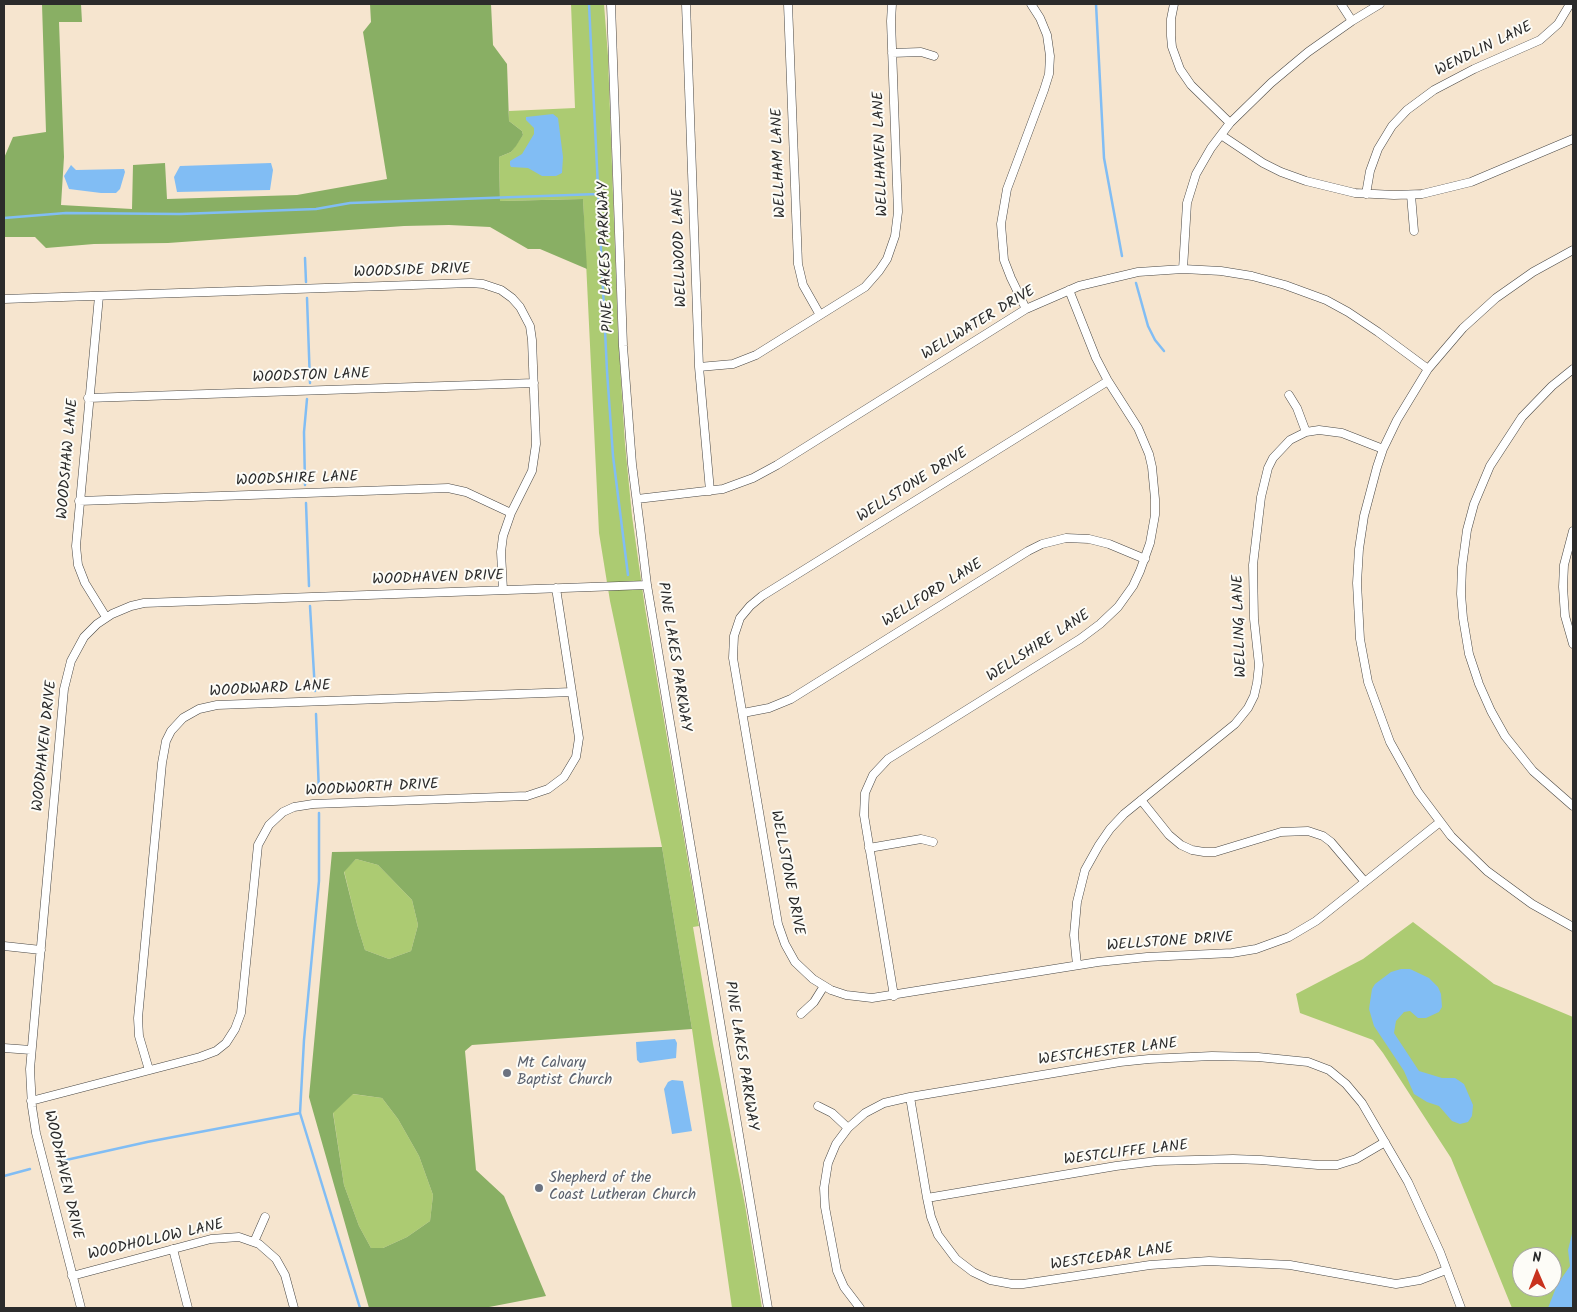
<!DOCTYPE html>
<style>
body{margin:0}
#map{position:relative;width:1577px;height:1312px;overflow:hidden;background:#f6e5cf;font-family:Kalam,sans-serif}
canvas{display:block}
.frame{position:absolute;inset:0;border:5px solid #2b2b2b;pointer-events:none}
.north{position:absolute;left:1512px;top:1247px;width:50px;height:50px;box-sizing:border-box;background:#fdfcf7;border:1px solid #a9a8a5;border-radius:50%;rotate:359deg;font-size:14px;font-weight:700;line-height:20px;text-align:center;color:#2b2b2b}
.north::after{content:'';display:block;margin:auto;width:18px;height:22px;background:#c8321e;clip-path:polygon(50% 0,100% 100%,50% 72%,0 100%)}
</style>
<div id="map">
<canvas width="1577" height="1312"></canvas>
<div class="frame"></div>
<div class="north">N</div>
</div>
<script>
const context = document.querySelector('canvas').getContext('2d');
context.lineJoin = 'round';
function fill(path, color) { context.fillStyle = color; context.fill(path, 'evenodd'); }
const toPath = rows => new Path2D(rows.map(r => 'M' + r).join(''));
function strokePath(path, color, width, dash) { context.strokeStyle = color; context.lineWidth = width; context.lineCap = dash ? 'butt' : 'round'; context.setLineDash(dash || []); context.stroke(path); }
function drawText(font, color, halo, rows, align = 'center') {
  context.font = font + ' Kalam,sans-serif'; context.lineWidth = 4; context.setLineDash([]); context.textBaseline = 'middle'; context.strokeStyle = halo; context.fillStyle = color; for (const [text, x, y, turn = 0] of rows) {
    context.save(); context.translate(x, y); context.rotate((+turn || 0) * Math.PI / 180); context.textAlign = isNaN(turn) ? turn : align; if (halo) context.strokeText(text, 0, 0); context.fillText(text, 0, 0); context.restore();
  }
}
fill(toPath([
 [571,4,604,4,608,56,618,333,625,444,632,516,645,608,699,926,693,927,713,1044,745,1205,762,1308,732,1308,692,1029,662,847,610,601,599,533,583,199,500,201,499,157,511,152,523,135,522,131,509,121,509,111,575,108],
 [356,859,378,865,412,900,418,925,411,951,389,959,365,950,357,924,344,871],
 [1413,922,1494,984,1573,1017,1573,1044,1572,1049,1573,1050,1573,1308,1512,1308,1451,1158,1383,1053,1373,1040,1300,1013,1296,994,1363,959],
 [1522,1257,1552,1257,1552,1287,1522,1287],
 [352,1094,382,1098,398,1119,419,1156,433,1195,430,1221,407,1237,383,1248,371,1248,359,1226,344,1185,333,1112]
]), '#accb72');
fill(toPath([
 [42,4,81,4,82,22,59,22,64,157,61,205,132,209,133,165,165,163,167,199,297,195,387,179,363,32,371,22,370,4,491,4,493,45,507,64,509,121,522,131,523,135,516,146,511,152,499,157,500,201,583,199,587,269,540,249,528,249,490,227,449,225,404,226,168,243,94,244,46,248,35,237,4,237,4,158,13,137,46,132],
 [662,847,692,1029,472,1045,465,1051,476,1170,504,1196,546,1296,484,1308,369,1308,309,1097,332,852],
 [356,859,378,865,412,900,418,925,411,951,389,959,365,950,357,924,344,872],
 [353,1094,382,1098,398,1119,419,1156,433,1195,430,1221,407,1237,383,1248,371,1248,359,1226,344,1185,333,1113]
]), '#89af64');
fill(toPath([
 [553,114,558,118,563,157,562,173,556,176,542,176,528,168,511,167,510,165,510,161,522,154,534,134,534,128,526,120,526,117],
 [271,163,273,170,270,190,177,192,174,177,180,166],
 [71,165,76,170,124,169,125,172,120,189,116,193,101,193,69,189,64,176],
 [1401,969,1410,969,1429,978,1438,987,1441,994,1442,1007,1439,1012,1426,1018,1418,1018,1410,1011,1404,1012,1396,1021,1394,1033,1419,1071,1442,1078,1455,1078,1464,1084,1473,1105,1472,1116,1468,1122,1460,1124,1452,1121,1439,1106,1427,1102,1414,1094,1404,1071,1374,1026,1369,1009,1372,989,1375,984,1391,972],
 [675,1039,677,1043,676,1058,640,1063,637,1060,636,1042],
 [672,1080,683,1081,692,1131,672,1134,664,1089,668,1082],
 [1573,1230,1573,1308,1548,1308,1557,1285,1570,1266,1568,1250]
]), '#81bdf4');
strokePath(toPath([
 [589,4,607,371,613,456,628,575],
 [1096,4,1104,158,1122,256],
 [4,218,66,213,180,214,316,209,350,203,598,194],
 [305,258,306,282],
 [1136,283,1148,326,1155,340,1164,351],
 [307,298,310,383],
 [305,485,304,432,307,399],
 [306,503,309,586],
 [310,606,315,691],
 [316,714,319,793],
 [319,813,319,881,304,1040,300,1113,360,1308],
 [57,1162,147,1142,300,1113],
 [4,1176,30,1169]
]), '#81bdf4', 2.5);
const minor = toPath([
 [611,4,623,346,632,464,641,535,647,585,768,1308],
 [686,4,699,367,710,491],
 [788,4,798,264,803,285,820,315],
 [1174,4,1171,19,1171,36,1172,47,1180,69,1191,85,1230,123],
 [1341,4,1352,21],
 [892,53,921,52,934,56],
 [1221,135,1263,163,1281,172,1306,181,1355,193,1394,195,1422,194,1471,182,1573,139],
 [1366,194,1370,171,1378,149,1392,126,1407,110,1434,90,1474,69,1540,40,1558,24,1570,4],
 [1411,195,1414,231],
 [1573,250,1533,272,1496,298,1463,328,1428,369,1397,420,1383,449,1377,467,1364,516,1359,549,1357,583,1360,639,1368,682,1390,742,1418,792,1451,836,1487,871,1532,904,1573,927],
 [1183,269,1187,203,1196,174,1211,148,1230,123,1271,83,1308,52,1352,21,1380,4],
 [99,296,76,546,78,565,85,583,106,617],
 [4,299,471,283,483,284,501,290,512,298,520,307,530,326,532,340,536,444,532,471,511,513,503,536,501,552,503,590],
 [1026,309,1011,278,1004,260,1001,224,1007,189,1044,90,1049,74,1050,56,1047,35,1040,18,1031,4],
 [699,367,733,364,756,355,865,287,879,271,887,259,895,236,898,212,891,21,892,4],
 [1573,369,1552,386,1522,417,1490,466,1474,504,1467,530,1462,567,1461,594,1463,618,1469,654,1479,684,1491,711,1505,736,1533,771,1573,806],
 [1108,381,762,596,750,606,740,618,734,636,733,658,778,924,785,944,795,962,813,979,831,990,846,995,872,998,1098,962,1147,957,1232,953,1256,949,1289,937,1316,921,1440,822],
 [1289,395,1297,408,1306,432],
 [88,398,534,383],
 [637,499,723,489,753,478,777,465,1026,309,1079,286,1138,272,1183,269,1221,271,1252,276,1285,285,1326,300,1348,312,1378,332,1428,369],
 [79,501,448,488,466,492,511,513],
 [1573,531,1564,565,1563,587,1565,616,1573,644],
 [743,713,769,708,791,699,1028,551,1042,544,1066,538,1089,539,1109,544,1145,559],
 [1141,800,1169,835,1181,845,1192,850,1204,852,1215,852,1281,832,1308,831,1323,836,1331,842,1365,882],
 [869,848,921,839,933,842],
 [4,946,41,950],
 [1077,965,1074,935,1077,902,1085,870,1099,845,1110,829,1124,814,1235,724,1248,708,1254,696,1257,683,1259,665,1254,619,1253,565,1261,497,1268,468,1273,458,1290,440,1306,432,1319,430,1342,433,1383,449],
 [894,996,864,815,865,793,873,775,888,759,1080,639,1100,624,1118,607,1133,586,1140,571,1150,543,1155,515,1155,499,1152,467,1149,454,1138,428,1108,381,1096,358,1069,290],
 [801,1014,814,1002,824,986],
 [4,1048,31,1050],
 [149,1070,139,1036,138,1018,162,763,166,741,171,731,183,718,199,709,217,705,572,692],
 [910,1097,927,1198,931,1217,938,1235,956,1259,973,1272,990,1280,1012,1284,1023,1284,1150,1265,1209,1261,1290,1265,1396,1284,1420,1280,1446,1270],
 [31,1101,200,1057,216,1051,226,1043,235,1029,241,1013,258,845,269,825,283,812,294,807,313,804,527,796,548,789,564,777,576,757,579,738,556,588],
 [818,1106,832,1113,848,1128],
 [927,1198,1116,1166,1157,1161,1233,1159,1261,1160,1318,1165,1337,1165,1356,1159,1385,1142],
 [254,1242,265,1217],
 [173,1249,188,1308],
 [72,1276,211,1239,239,1237,259,1244,276,1259,285,1275,294,1308],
 [81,1308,36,1133,32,1107,30,1069,64,689,71,661,84,637,97,624,112,614,131,606,144,603,647,585],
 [860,1308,844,1287,837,1271,825,1207,824,1188,828,1163,836,1144,848,1128,865,1113,884,1103,910,1097,1120,1062,1149,1059,1212,1056,1258,1057,1308,1062,1329,1070,1346,1084,1362,1103,1408,1182,1440,1252,1461,1308]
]);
strokePath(minor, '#494744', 9);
strokePath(minor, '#fff', 8);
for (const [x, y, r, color] of [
 [507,1073,5,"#6b7280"],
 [539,1188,5,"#6b7280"]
]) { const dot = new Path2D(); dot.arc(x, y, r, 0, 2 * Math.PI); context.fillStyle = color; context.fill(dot); strokePath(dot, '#fdfcf7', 2); }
drawText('15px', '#2b2b2b', '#fdfcf7', [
 ["WENDLIN LANE",1484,50,-26],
 ["WELLHAVEN LANE",882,154,-92],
 ["WELLHAM LANE",780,163,-92],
 ["WELLWOOD LANE",681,248,-92],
 ["PINE LAKES PARKWAY",607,257,-92],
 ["WOODSIDE DRIVE",412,272,-2],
 ["WELLWATER DRIVE",979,324,-31],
 ["WOODSTON LANE",311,377,-2],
 ["WOODSHAW LANE",69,459,-85],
 ["WOODSHIRE LANE",297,480,-2],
 ["WELLSTONE DRIVE",913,486,-32],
 ["WOODHAVEN DRIVE",438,579,-2],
 ["WELLFORD LANE",933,594,-32],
 ["WELLING LANE",1241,626,-92],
 ["WELLSHIRE LANE",1039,647,-33],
 ["PINE LAKES PARKWAY",673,657,81],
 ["WOODWARD LANE",270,690,-3],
 ["WOODHAVEN DRIVE",46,746,-84],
 ["WOODWORTH DRIVE",372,789,-3],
 ["WELLSTONE DRIVE",786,873,79],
 ["WELLSTONE DRIVE",1170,943,-4],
 ["WESTCHESTER LANE",1108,1053,-7],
 ["PINE LAKES PARKWAY",740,1056,81],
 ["WESTCLIFFE LANE",1126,1154,-7],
 ["WOODHAVEN DRIVE",62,1175,77],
 ["WOODHOLLOW LANE",156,1241,-13],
 ["WESTCEDAR LANE",1112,1258,-8]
]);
drawText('15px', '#5b616d', '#fdfcf7', [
 ["Mt Calvary",517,1064],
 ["Baptist Church",517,1081],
 ["Shepherd of the",549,1179],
 ["Coast Lutheran Church",549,1196]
], 'left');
</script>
